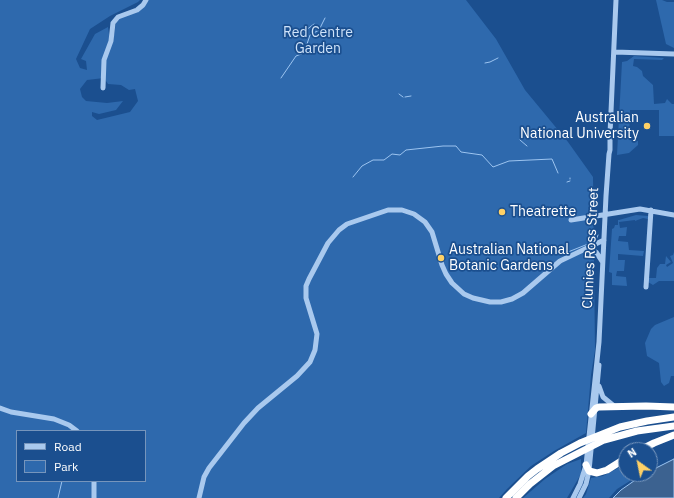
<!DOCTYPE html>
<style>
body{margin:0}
#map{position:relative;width:674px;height:498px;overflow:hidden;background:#1b4f8f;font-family:"IBM Plex Sans",sans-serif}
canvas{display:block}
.legend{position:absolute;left:16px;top:430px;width:130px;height:52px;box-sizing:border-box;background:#1b4f8f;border:1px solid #7695bc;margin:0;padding:5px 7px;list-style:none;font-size:12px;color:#fff}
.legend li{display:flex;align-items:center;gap:8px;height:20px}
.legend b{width:20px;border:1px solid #7695bc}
.north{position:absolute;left:618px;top:442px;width:40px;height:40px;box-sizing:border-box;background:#1b4f8f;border:1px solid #7695bc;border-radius:50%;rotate:327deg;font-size:11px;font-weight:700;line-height:16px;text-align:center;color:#fff}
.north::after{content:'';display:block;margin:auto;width:14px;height:18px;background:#ffd166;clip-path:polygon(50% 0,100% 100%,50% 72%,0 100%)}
</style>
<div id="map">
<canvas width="674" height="498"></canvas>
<ul class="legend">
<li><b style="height:5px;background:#a9c9ee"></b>Road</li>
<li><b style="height:11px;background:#2e69ad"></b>Park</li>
</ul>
<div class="north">N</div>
</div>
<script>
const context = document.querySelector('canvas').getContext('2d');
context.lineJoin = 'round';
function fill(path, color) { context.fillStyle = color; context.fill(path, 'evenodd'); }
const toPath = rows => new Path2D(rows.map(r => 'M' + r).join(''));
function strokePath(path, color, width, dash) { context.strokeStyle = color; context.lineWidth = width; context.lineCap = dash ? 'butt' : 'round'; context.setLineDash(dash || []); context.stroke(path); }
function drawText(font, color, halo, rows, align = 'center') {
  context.font = font + ' "IBM Plex Sans",sans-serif'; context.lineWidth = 3.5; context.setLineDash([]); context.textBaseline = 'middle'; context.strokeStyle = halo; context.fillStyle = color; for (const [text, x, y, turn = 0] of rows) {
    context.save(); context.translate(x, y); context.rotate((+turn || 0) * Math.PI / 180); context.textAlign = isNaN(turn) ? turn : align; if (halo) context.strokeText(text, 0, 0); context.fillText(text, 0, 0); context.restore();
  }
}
fill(toPath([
 [0,0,140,0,138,2,110,16,90,29,76,59,80,68,87,70,86,61,81,59,95,34,108,27,110,41,113,42,116,22,121,17,140,10,147,0,466,0,496,39,525,90,568,142,593,177,595,350,591,375,586,433,554,451,531,466,507,489,499,498,0,498],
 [104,78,108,84,121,85,129,90,135,89,138,101,130,112,97,120,92,116,92,112,99,114,116,110,123,101,107,103,86,101,82,97,80,89,87,80],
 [17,431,145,431,145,481,17,481],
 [656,0,662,0,667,2,674,2,674,48,666,44],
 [634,56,664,58,662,60,634,59,633,66,637,67,642,71,643,76,653,85,654,104,665,103,667,99,672,104,674,104,674,136,659,136,659,110,630,110,629,140,638,141,638,145,629,153,617,155,622,62,627,61],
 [636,215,648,216,648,219,643,218,635,221,635,220,619,222,620,228,627,227,626,236,619,236,618,241,628,242,629,250,644,251,643,256,618,254,618,260,625,260,624,271,617,271,616,276,626,277,627,286,612,285,612,273,609,272,612,229,614,228,615,225,618,225,618,220,619,220],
 [674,252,674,281,659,281,653,285,648,282,648,278,656,278,657,268,660,264,665,264,666,256,671,262,666,265,667,267,673,263,670,256,673,255],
 [674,317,674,376,671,376,669,383,664,386,661,382,659,363,647,356,645,343,651,329,655,325],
 [581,459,581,474,567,498,523,498,545,479,567,464],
 [626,464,626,474,641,474,617,489,609,498,583,498,586,494,591,478,603,476]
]), '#2e69ad');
const water = toPath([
 [674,459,674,498,613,498,621,490,641,476,645,474,650,474,650,471,674,459]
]);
fill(water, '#3c6290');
strokePath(water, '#9cc4f0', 1);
strokePath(toPath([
 [297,35,301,34,314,24],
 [485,63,490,62,498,58],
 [281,78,296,56,304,53,310,35,319,30,325,18],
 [399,94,403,97],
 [405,97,411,96],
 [520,140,527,146],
 [353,177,362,166,373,160,384,160,392,154,400,155,406,150,443,146,456,146,461,152,482,155,493,167,509,161,552,159,558,173],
 [570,179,570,178],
 [567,182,570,181],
 [562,251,566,252],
 [568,252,593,242,596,240,598,235],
 [58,498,62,481]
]), '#9cc4f0', 1);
strokePath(toPath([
 [615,52,674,54],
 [103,88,104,60,111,41,113,23,118,17,137,10,143,5,146,0],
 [571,220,640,209,674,215],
 [590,250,596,252,602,261],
 [646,287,651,210],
 [599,386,603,397,614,406],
 [0,408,11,412,54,419,69,425,77,431],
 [94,481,94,498],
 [199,498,204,477,209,468,244,423,258,408,297,376,310,362,315,350,317,334,306,298,306,286,309,279,328,243,339,230,347,224,388,210,402,210,414,214,425,222,432,232,442,265,446,274,452,283,464,294,473,298,490,302,501,302,512,299,523,293,560,261,604,240],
 [573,498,580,484,586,465,599,342,606,196,609,154,610,150,610,134,616,0],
 [579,498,586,484,589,471,599,365]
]), '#a9c9ee', 5);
strokePath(toPath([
 [591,414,596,408,599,407,646,406,674,407],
 [640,450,654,443,674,435],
 [586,465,589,471,597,473,607,470,626,458],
 [506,498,528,476,537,469,561,453,580,443,620,427,647,421,674,417],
 [516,498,530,484,553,466,604,440,637,431,674,426]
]), '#fff', 7);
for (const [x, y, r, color] of [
 [647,126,4,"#ffd166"],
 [502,212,4,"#ffd166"],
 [441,258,4,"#ffd166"]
]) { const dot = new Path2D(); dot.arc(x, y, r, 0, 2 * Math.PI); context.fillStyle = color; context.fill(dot); strokePath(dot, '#1b4f8f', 1.5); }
drawText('14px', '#cfe3fa', '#1b4f8f', [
 ["Red Centre",318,33],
 ["Garden",318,49]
]);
drawText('14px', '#fff', '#1b4f8f', [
 ["Australian",639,118,"right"],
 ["National University",639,134,"right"],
 ["Theatrette",510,212],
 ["Australian National",449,250],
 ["Botanic Gardens",449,266]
], 'left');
drawText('14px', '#fff', '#1b4f8f', [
 ["Clunies Ross Street",591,248,-87]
]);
</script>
